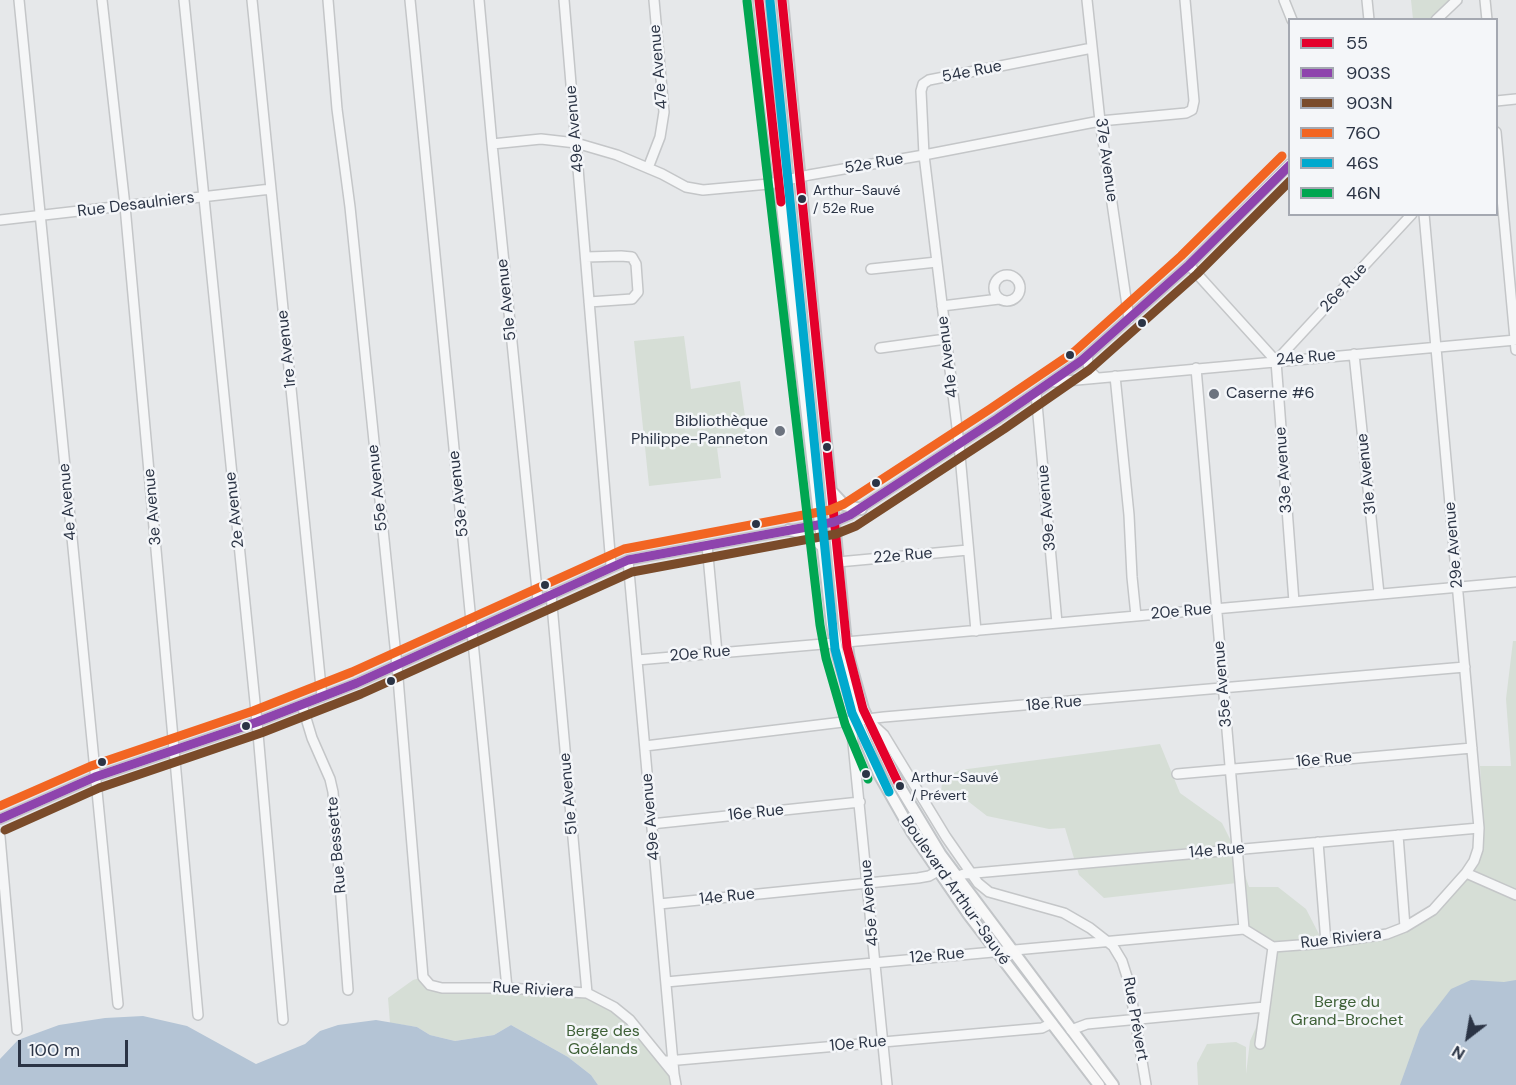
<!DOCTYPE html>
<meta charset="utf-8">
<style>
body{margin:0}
#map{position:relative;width:1516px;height:1085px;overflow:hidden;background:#e6e8ea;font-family:"DM Sans",sans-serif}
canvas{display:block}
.legend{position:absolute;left:1288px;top:18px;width:210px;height:198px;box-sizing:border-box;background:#f4f6f9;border:2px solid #a4a8b1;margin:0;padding:8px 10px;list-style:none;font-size:18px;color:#2b3445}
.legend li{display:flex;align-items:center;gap:12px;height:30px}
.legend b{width:30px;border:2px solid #a4a8b1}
.north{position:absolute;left:1438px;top:1007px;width:60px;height:60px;-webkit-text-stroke:4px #f4f6f9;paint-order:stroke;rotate:211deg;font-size:16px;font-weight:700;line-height:24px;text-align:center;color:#2b3445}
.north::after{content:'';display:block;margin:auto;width:21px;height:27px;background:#2b3445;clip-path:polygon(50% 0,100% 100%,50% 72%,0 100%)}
.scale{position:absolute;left:18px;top:1040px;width:110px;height:27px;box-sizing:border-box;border:3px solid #2b3445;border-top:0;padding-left:8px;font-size:18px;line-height:21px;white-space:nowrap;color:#2b3445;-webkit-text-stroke:4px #f4f6f9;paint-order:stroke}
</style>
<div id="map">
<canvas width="1516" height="1085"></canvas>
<ul class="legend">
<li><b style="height:8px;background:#e4002b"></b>55</li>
<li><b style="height:8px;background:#8e44ad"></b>903S</li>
<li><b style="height:8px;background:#7a4b2a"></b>903N</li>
<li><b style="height:8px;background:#f26522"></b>76O</li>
<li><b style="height:8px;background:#00a9ce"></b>46S</li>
<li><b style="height:8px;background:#00a651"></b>46N</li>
</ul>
<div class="north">N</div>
<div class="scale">100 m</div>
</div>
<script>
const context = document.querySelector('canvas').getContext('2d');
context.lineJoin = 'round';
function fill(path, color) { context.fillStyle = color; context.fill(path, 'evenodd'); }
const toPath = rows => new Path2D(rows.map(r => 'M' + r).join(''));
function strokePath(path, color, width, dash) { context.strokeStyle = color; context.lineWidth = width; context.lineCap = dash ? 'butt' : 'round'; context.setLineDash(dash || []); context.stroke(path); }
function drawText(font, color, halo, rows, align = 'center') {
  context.font = font + ' "DM Sans",sans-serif'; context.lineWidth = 5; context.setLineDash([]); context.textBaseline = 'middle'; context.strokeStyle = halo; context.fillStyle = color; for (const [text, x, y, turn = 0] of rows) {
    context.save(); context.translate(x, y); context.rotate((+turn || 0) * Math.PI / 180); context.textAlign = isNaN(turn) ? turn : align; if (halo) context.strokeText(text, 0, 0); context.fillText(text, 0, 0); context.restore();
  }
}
fill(toPath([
 [1411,0,1455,0,1435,20,1413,19],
 [684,336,691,389,740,381,749,445,717,448,721,478,649,486,634,341],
 [1513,641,1516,641,1516,1085,1198,1085,1197,1063,1207,1044,1236,1042,1246,1047,1246,1074,1250,1041,1265,1007,1273,947,1246,928,1237,852,1249,887,1278,887,1306,909,1322,940,1387,934,1433,910,1471,870,1481,855,1484,841,1480,766,1511,766,1506,699],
 [1160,744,1180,793,1222,823,1231,841,1237,883,1104,898,1079,875,1065,828,1049,829,987,816,960,795,941,797,942,779,960,770],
 [423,977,430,985,587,993,614,1007,674,1074,676,1085,598,1085,591,1075,568,1057,511,1025,494,1035,455,1041,430,1035,417,1027,390,1023,388,998,413,980]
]), '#d6ded6');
fill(toPath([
 [1471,980,1504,982,1516,980,1516,1085,1400,1085,1420,1029,1451,989],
 [143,1016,187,1026,256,1064,305,1044,320,1031,338,1025,376,1020,417,1027,430,1035,455,1041,494,1035,511,1025,568,1057,591,1075,598,1085,0,1085,0,1059,18,1040,59,1025,105,1018]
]), '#b4c4d5');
const minor = toPath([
 [19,0,118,1004],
 [102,0,125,206,198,1015],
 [184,0,257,722,283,1020],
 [252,0,322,697],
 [328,0,337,109,350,207,397,666,423,977,430,985,442,988,507,988,587,993,614,1007,630,1020,674,1074,676,1085],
 [410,0,507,988],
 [479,0,492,144,538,600],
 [564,0,611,565],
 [1087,0,1100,121,1129,319],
 [1284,0,1292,20],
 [1367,0,1369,20],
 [1485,0,1487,20],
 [1436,20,1457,0],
 [1496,101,1516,99],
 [1496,132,1516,350],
 [492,144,541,139,576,143,617,155,662,174,686,187,703,190,769,184,809,175,924,155,1100,121,1186,113,1192,110,1194,101,1185,0],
 [648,168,660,137,664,112,654,0],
 [0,220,271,189],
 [586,257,621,256,632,257,636,264,638,292,632,299,589,302],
 [1189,265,1276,361,1294,602],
 [871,269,937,262],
 '994 288a13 13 0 1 1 26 0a13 13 0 1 1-26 0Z',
 [942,306,999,299],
 [880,348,946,339],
 [1354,354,1379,594],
 [1087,356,1089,370,1096,377],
 [1276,361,1412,214],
 [1196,368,1244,929],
 [1115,376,1129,515,1132,577,1136,616],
 [1055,382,1516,340],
 [1036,393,1057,623],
 [707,545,717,653],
 [628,560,674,1074],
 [838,562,968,550],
 [551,594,587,993],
 [976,631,959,444,924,155,921,91,923,84,929,80,1092,48],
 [846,642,1516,582],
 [637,660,835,643],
 [302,705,312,738,330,779,333,792,348,990],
 [857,721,852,733,887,1085],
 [870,722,884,735,946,837,978,883,989,892,1064,913,1090,928,1113,946,1122,961,1129,983,1146,1085],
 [645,746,884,717,1465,667],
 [1177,774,1472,748],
 [0,819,95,777,257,722,357,683,628,560,834,522,850,515,997,419,1081,361,1189,265,1290,164],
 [651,824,860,802],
 [1398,835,1405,927],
 [0,837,17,1030],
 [1318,842,1326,943],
 [1466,873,1516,895],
 [956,877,964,874,1479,828],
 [659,904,918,878,929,876,938,871],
 [1244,929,1273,947],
 [1273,947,1326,943,1387,934,1405,927,1433,910,1466,873,1474,861,1478,849,1479,828,1424,214],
 [666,982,1244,929],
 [1071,1030,1087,1024,1265,1007],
 [1260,1044,1273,947],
 [667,1061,1042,1028,1052,1023]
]);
const major = toPath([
 [759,0,768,89,832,624,838,655,857,721,879,774,912,832,969,915,1099,1085],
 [782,0,845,633,849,659,863,709,900,787,941,855,1113,1085],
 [832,492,844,505,861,509],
 [789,530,809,534,823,547]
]);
strokePath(minor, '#c4c6c8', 12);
strokePath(major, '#c2c5c8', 14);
strokePath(minor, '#f5f6f7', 9);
strokePath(major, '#f8f8f8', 10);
strokePath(toPath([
 [759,0,781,202],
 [782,0,847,647,863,709,900,787]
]), '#e4002b', 9);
strokePath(toPath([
 [0,819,95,777,257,722,357,683,628,560,834,522,850,515,997,419,1081,361,1189,265,1290,165]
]), '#8e44ad', 9);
strokePath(toPath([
 [5,830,99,788,261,733,361,694,632,572,836,534,856,526,1004,429,1089,370,1197,274,1290,181]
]), '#7a4b2a', 9);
strokePath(toPath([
 [0,806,91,766,253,711,352,672,624,549,830,510,844,504,990,409,1074,352,1181,256,1282,156]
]), '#f26522', 9);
strokePath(toPath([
 [770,1,835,649,852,713,889,792]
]), '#00a9ce', 9);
strokePath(toPath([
 [747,1,820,625,826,658,845,724,868,779]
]), '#00a651', 9);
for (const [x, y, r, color] of [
 [802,199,5,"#2b3445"],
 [1142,323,5,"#2b3445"],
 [1070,355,5,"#2b3445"],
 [1214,394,6,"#6c737f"],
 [780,431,6,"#6c737f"],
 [827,447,5,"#2b3445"],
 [876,483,5,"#2b3445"],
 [756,524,5,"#2b3445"],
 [545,585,5,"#2b3445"],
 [391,681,5,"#2b3445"],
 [246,726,5,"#2b3445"],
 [102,762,5,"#2b3445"],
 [866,774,5,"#2b3445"],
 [900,786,5,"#2b3445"]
]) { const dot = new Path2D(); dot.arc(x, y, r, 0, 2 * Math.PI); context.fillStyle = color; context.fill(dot); strokePath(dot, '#f4f6f9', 2); }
drawText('14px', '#2b3445', '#f4f6f9', [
 ["Arthur-Sauvé",813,191],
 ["/ 52e Rue",813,209],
 ["Arthur-Sauvé",911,778],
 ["/ Prévert",911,796]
], 'left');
drawText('16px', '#2b3445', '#f4f6f9', [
 ["47e Avenue",659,67,-95],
 ["54e Rue",972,72,-11],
 ["49e Avenue",575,129,-95],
 ["37e Avenue",1106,160,82],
 ["52e Rue",874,164,-10],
 ["Rue Desaulniers",136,205,-7],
 ["26e Rue",1344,288,-47],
 ["51e Avenue",507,300,-96],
 ["1re Avenue",287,349,-96],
 ["41e Avenue",948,357,-97],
 ["24e Rue",1306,358,-5],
 ["33e Avenue",1284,470,-94],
 ["31e Avenue",1367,474,-96],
 ["55e Avenue",378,488,-96],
 ["53e Avenue",459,494,-96],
 ["4e Avenue",68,502,-95],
 ["3e Avenue",153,507,-95],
 ["39e Avenue",1047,508,-95],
 ["2e Avenue",235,510,-96],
 ["29e Avenue",1454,545,-95],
 ["22e Rue",903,556,-5],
 ["20e Rue",1181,612,-5],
 ["20e Rue",700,654,-5],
 ["35e Avenue",1223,684,-95],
 ["18e Rue",1054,704,-5],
 ["16e Rue",1324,760,-5],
 ["51e Avenue",569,794,-95],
 ["16e Rue",756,813,-6],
 ["49e Avenue",651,817,-95],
 ["Rue Bessette",337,845,-95],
 ["14e Rue",1217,851,-5],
 ["Boulevard Arthur-Sauvé",955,891,55],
 ["14e Rue",727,897,-6],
 ["45e Avenue",870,903,-95],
 ["Rue Riviera",1341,939,-7],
 ["12e Rue",937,956,-5],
 ["Rue Riviera",533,990,3],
 ["Rue Prévert",1135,1019,80],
 ["10e Rue",858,1044,-5]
]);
drawText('16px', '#2b3445', '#f4f6f9', [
 ["Caserne #6",1226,394],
 ["Bibliothèque",768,422,"right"],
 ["Philippe-Panneton",768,440,"right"]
], 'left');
drawText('16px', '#3f6138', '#f4f6f9', [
 ["Berge du",1347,1003],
 ["Grand-Brochet",1347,1021],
 ["Berge des",603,1032],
 ["Goélands",603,1050]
]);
</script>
